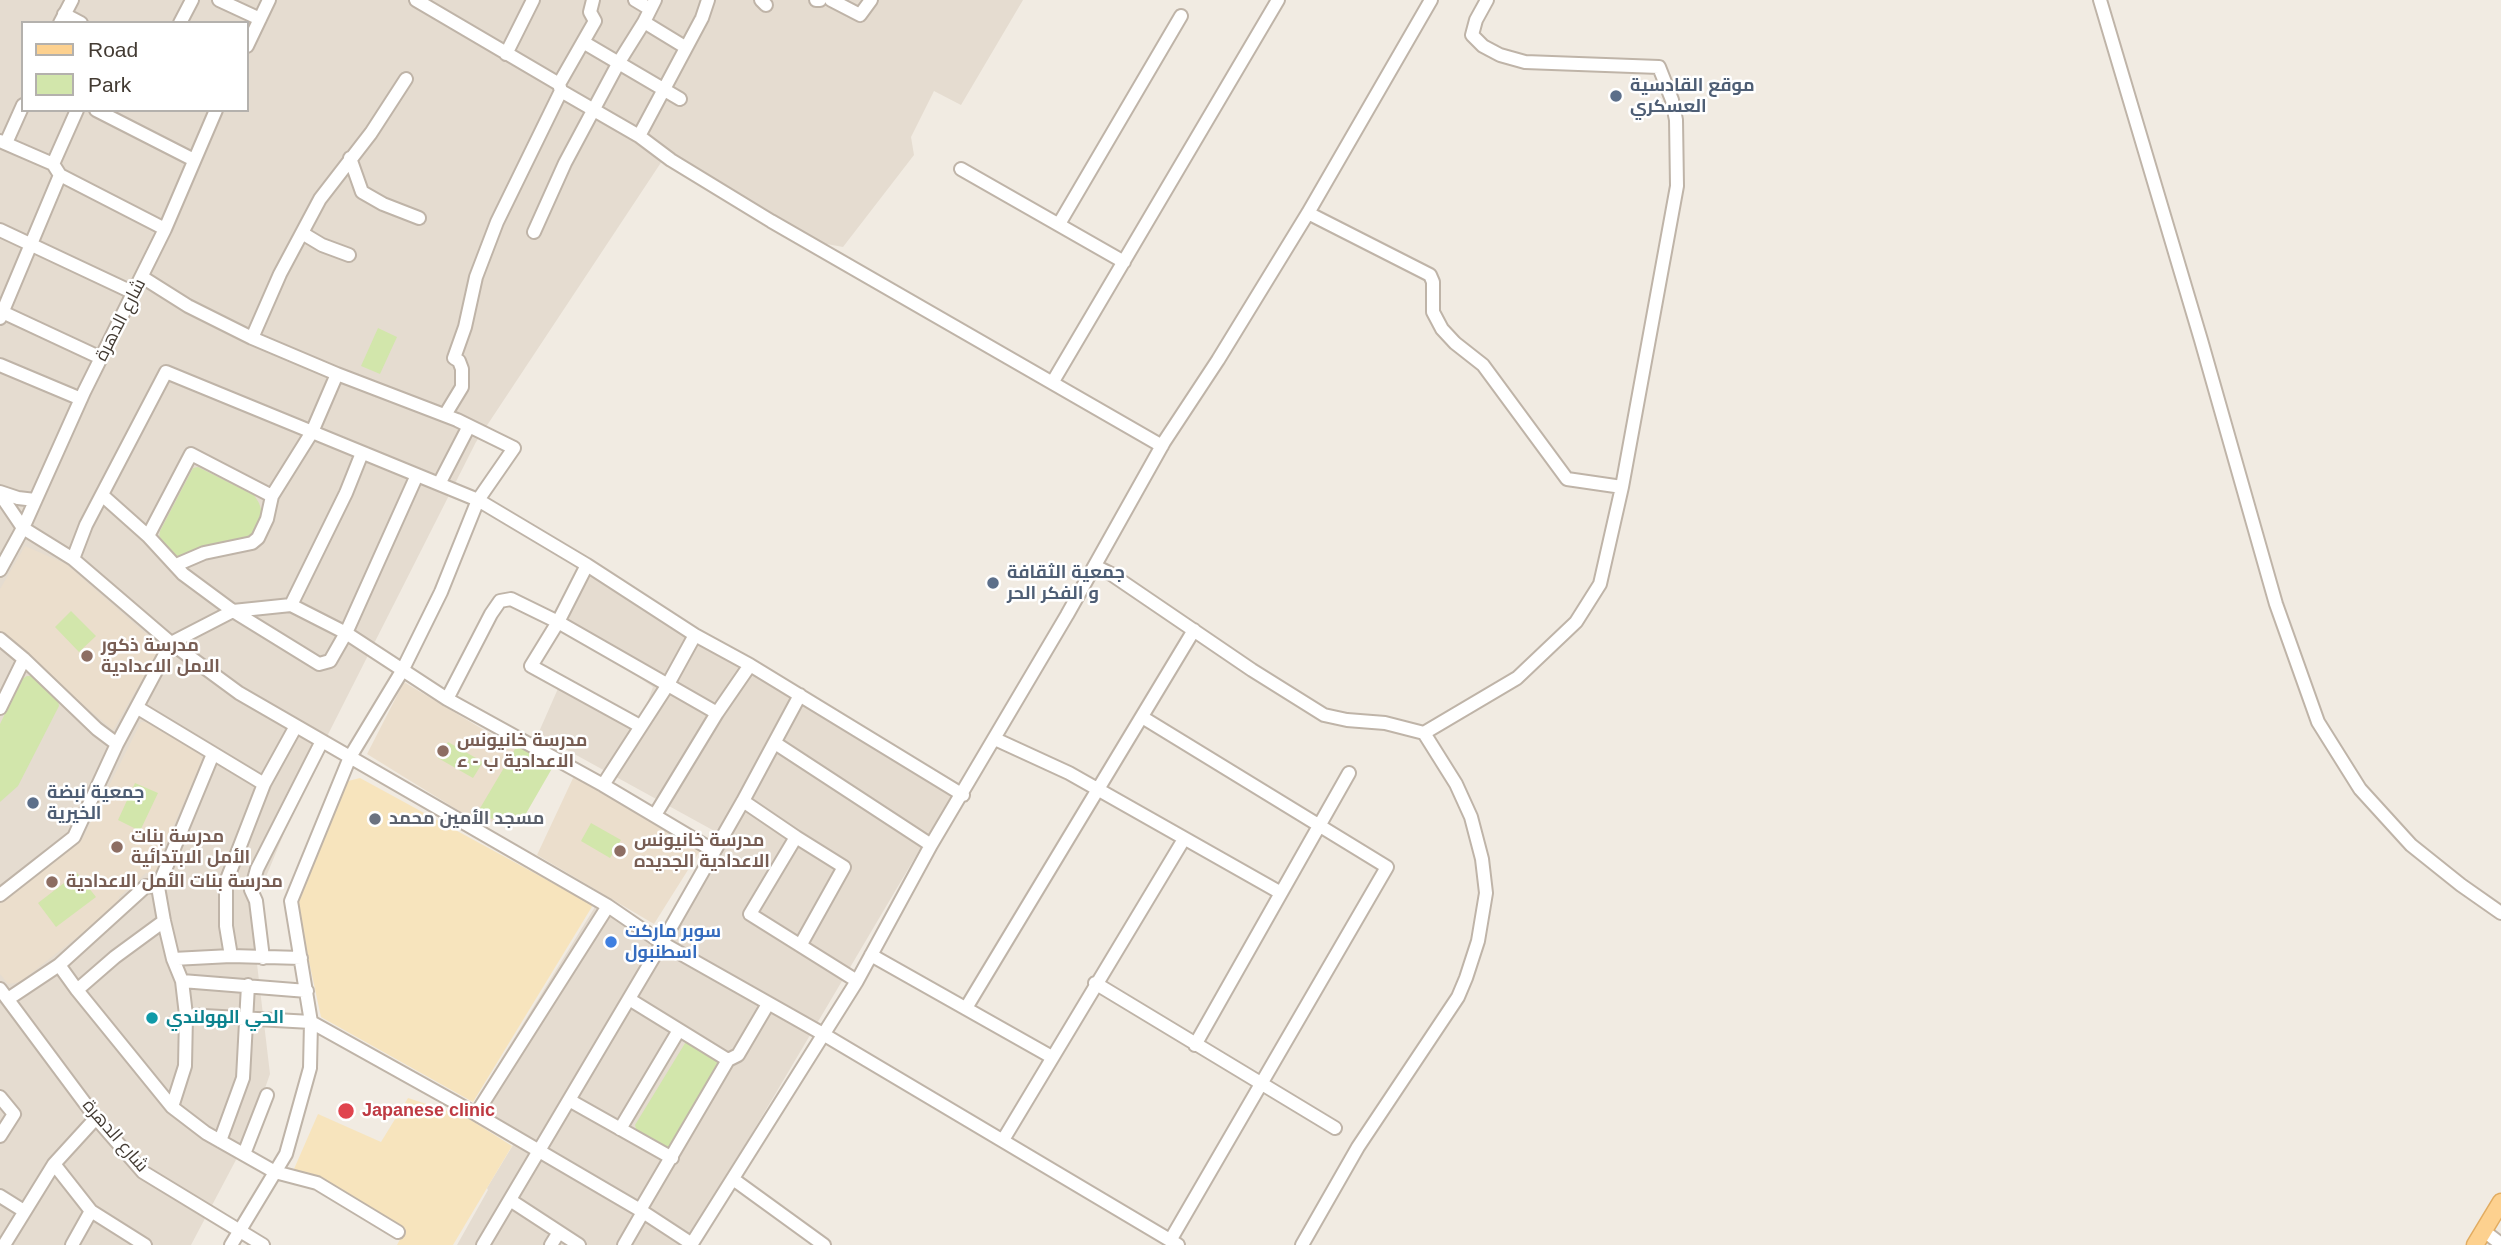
<!DOCTYPE html>
<meta charset="utf-8">
<style>
body{margin:0}
#map{position:relative;width:2501px;height:1245px;overflow:hidden;background:#f1ebe2;font-family:Helvetica,sans-serif}
canvas{display:block}
.legend{position:absolute;left:21px;top:21px;width:228px;height:91px;box-sizing:border-box;background:#fff;border:2px solid #b4b1ad;margin:0;padding:9px 12px;list-style:none;font-size:21px;color:#433b33}
.legend li{display:flex;align-items:center;gap:14px;height:35px}
.legend b{width:35px;border:2px solid #b4b1ad}
</style>
<div id="map">
<canvas width="2501" height="1245"></canvas>
<ul class="legend">
<li><b style="height:9px;background:#fdd18f"></b>Road</li>
<li><b style="height:19px;background:#d2e6ab"></b>Park</li>
</ul>
</div>
<script>
const context = document.querySelector('canvas').getContext('2d');
context.lineJoin = 'round';
function fill(path, color) { context.fillStyle = color; context.fill(path, 'evenodd'); }
const toPath = rows => new Path2D(rows.map(r => 'M' + r).join(''));
function strokePath(path, color, width, dash) { context.strokeStyle = color; context.lineWidth = width; context.lineCap = dash ? 'butt' : 'round'; context.setLineDash(dash || []); context.stroke(path); }
function drawText(font, color, halo, rows, align = 'center') {
  context.font = font + ' Helvetica,Cairo,sans-serif'; context.lineWidth = 5; context.setLineDash([]); context.textBaseline = 'middle'; context.strokeStyle = halo; context.fillStyle = color; for (const [text, x, y, turn = 0] of rows) {
    context.save(); context.translate(x, y); context.rotate((+turn || 0) * Math.PI / 180); context.textAlign = isNaN(turn) ? turn : align; if (halo) context.strokeText(text, 0, 0); context.fillText(text, 0, 0); context.restore();
  }
}
fill(toPath([
 [0,0,1023,0,961,105,934,91,911,137,914,155,843,247,784,236,662,161,476,442,311,768,251,913,270,1074,247,1139,191,1245,0,1245],
 [23,23,247,23,247,110,23,110],
 [584,568,959,783,686,1245,457,1245,488,1190,487,1188,513,1145,468,1113,598,902,664,934,718,833,538,734,560,684,641,720,653,687,550,617]
]), '#e5dcd0');
fill(toPath([
 [25,546,66,564,161,647,113,730,0,634,0,589],
 [404,682,549,769,519,821,477,822,367,754],
 [141,722,147,722,199,752,202,761,160,856,158,874,146,873,119,897,118,905,20,982,8,984,0,974,0,903,83,838],
 [574,776,703,846,654,924,537,855]
]), '#ebdecc');
fill(toPath([
 [378,328,397,337,380,374,361,366],
 [198,467,254,495,259,503,263,515,253,536,221,542,178,557,159,539,160,531,193,468],
 [71,611,96,636,79,652,55,627],
 [27,676,33,676,58,700,59,706,18,786,0,802,0,724,22,679],
 [448,742,483,762,473,778,438,758],
 [518,744,554,765,524,817,482,819,476,815],
 [135,783,158,793,140,831,118,820],
 [591,823,621,840,610,858,581,841],
 [77,873,96,897,56,927,38,903],
 [687,1040,722,1060,669,1150,637,1133,635,1125]
]), '#d2e6ab');
fill(toPath([
 [360,778,593,905,473,1102,321,1017,295,896,348,781],
 [408,1098,466,1117,512,1146,453,1245,397,1245,405,1230,294,1169,318,1114,381,1142]
]), '#f7e4bd');
const minor = toPath([
 [219,0,260,19],
 [416,0,559,84,561,91,639,136,671,160,771,221,1162,446],
 [635,0,650,9],
 [655,0,644,22,685,47],
 [761,0,766,5],
 [816,0,820,0],
 [831,0,860,15,871,0],
 [2100,0,2201,340,2276,604,2318,722,2360,789,2411,845,2461,885,2501,913],
 [64,14,81,23],
 [60,23,72,0],
 [180,23,192,0],
 [583,42,680,99],
 [247,46,269,0],
 [506,54,533,0],
 [559,84,595,21,590,12,593,0],
 [96,110,194,160],
 [639,136,702,18,708,0],
 [0,141,53,164,60,175,165,229],
 [6,143,23,105],
 [350,158,362,192,383,204,419,218],
 [53,164,77,110],
 [961,169,1124,262],
 [1308,213,1430,275,1433,282,1433,312,1442,329,1455,343,1483,365,1567,479,1622,487],
 [1059,224,1181,16],
 [0,230,134,293],
 [534,232,565,163,619,62,644,22],
 [302,233,322,245,349,255],
 [142,277,188,306,252,338,337,374,457,420,514,448,478,500,441,592,402,671,350,757,291,901,311,1022,310,1068,286,1154,231,1245],
 [0,311,101,358],
 [0,318,60,175],
 [252,338,280,274,320,199,371,133,406,79],
 [0,365,81,399],
 [1055,378,1278,0],
 [445,415,462,387,462,369,459,361,454,358,465,327,476,277,497,222,561,91],
 [439,484,469,426],
 [0,492,18,498,35,500],
 [0,494,23,528,73,559,171,643,239,693,608,906,662,943,823,1034,1178,1245],
 [102,495,148,536,183,574,233,611,291,605,346,633,447,699,603,785,714,851],
 [148,536,191,454,272,496],
 [73,559,86,525,166,372,478,500,587,565,695,635,750,665,963,795],
 [176,565,204,553,252,543,258,538,267,519,272,496,312,432,337,374],
 [587,565,558,622,531,666,640,726],
 [1095,566,1111,574,1252,670,1324,715,1347,720,1385,723,1424,733,1456,784,1471,817,1482,859,1486,893,1478,941,1466,978,1458,997,1358,1147,1302,1245],
 [0,570,23,528,84,392,165,229,216,110],
 [291,605,346,493,362,453],
 [0,639,24,659,97,729,117,744],
 [447,699,491,614,500,601,511,599,558,622,717,713],
 [0,708,24,659],
 [138,708,264,784],
 [1142,717,1387,867,1171,1239],
 [1424,733,1517,678,1576,622,1600,584,1622,487,1677,186,1676,120,1672,100,1659,67,1525,62,1500,55,1483,46,1472,35,1476,20,1487,0],
 [995,739,1069,773,1281,893],
 [775,743,931,845],
 [603,785,667,686,695,635],
 [743,801,796,837,750,914,857,981],
 [655,815,717,713,750,665],
 [796,837,844,867,801,944],
 [0,895,74,837,117,744,171,643,233,611,319,664,330,661,346,633,417,475],
 [608,906,476,1114,640,1210,692,1244],
 [871,955,1050,1056],
 [231,956,226,926,226,882,264,784,296,726],
 [263,958,256,901,251,890,257,869,322,741],
 [173,959,231,956,301,958],
 [59,965,77,990,172,1107,206,1133,275,1172,317,1183,398,1232],
 [182,981,307,991],
 [1095,983,1335,1128],
 [0,989,96,1118,143,1172,263,1245],
 [77,990,115,957,164,921],
 [8,999,59,965,146,886,158,887],
 [629,999,728,1060,640,1210],
 [966,1008,1194,630],
 [186,1015,311,1022,476,1114],
 [1195,1045,1349,773],
 [728,1060,738,1055,768,1004],
 [0,1097,14,1114,0,1136],
 [569,1100,672,1158],
 [172,1107,185,1066,186,1015,182,981,173,959,164,921,158,887,213,754],
 [620,1129,679,1030],
 [1003,1140,1184,839],
 [220,1141,243,1078,248,985],
 [244,1154,267,1095],
 [54,1164,91,1211,145,1245],
 [733,1179,824,1245],
 [0,1196,24,1211],
 [510,1200,579,1245],
 [2484,1231,2501,1244],
 [4,1245,54,1164,96,1118],
 [72,1245,91,1211],
 [483,1245,662,943,743,801,800,695],
 [551,1245,559,1232],
 [624,1245,643,1212],
 [691,1245,857,981,931,845,1067,615,1164,442,1218,360,1308,213,1431,0]
]);
const major = toPath([
 [2475,1245,2501,1202]
]);
strokePath(minor, '#bfb4a8', 16);
strokePath(major, '#e2ac60', 19);
strokePath(minor, '#fff', 12);
strokePath(major, '#fdd18f', 16);
for (const [x, y, r, color] of [
 [1616,96,7,"#5c6f8a"],
 [993,583,7,"#5c6f8a"],
 [87,656,7,"#8d6e63"],
 [443,751,7,"#8d6e63"],
 [33,803,7,"#5c6f8a"],
 [375,819,7,"#6b7280"],
 [117,847,7,"#8d6e63"],
 [620,851,7,"#8d6e63"],
 [52,882,7,"#8d6e63"],
 [611,942,7,"#3f7fe0"],
 [152,1018,7,"#0f9aa8"],
 [346,1111,9,"#e0444e"]
]) { const dot = new Path2D(); dot.arc(x, y, r, 0, 2 * Math.PI); context.fillStyle = color; context.fill(dot); strokePath(dot, '#fff', 2.5); }
drawText('bold 18px', '#4e5e75', '#fff', [
 ["موقع القادسية",1630,86],
 ["العسكري",1630,107],
 ["جمعية الثقافة",1007,573],
 ["و الفكر الحر",1007,594],
 ["جمعية نبضة",47,793],
 ["الخيرية",47,814]
], 'left');
drawText('18px', '#433b33', '#fff', [
 ["شارع الدهرة",121,320,-63],
 ["شارع الدهرة",115,1136,49]
]);
drawText('bold 18px', '#785e54', '#fff', [
 ["مدرسة ذكور",101,646],
 ["الامل الاعدادية",101,667],
 ["مدرسة خانيونس",457,741],
 ["الاعدادية ب - ء",457,762],
 ["مدرسة بنات",131,837],
 ["الأمل الابتدائية",131,858],
 ["مدرسة خانيونس",634,841],
 ["الاعدادية الجديده",634,862],
 ["مدرسة بنات الأمل الاعدادية",66,882]
], 'left');
drawText('bold 18px', '#5b616d', '#fff', [
 ["مسجد الأمين محمد",389,819]
], 'left');
drawText('bold 18px', '#366cbe', '#fff', [
 ["سوبر ماركت",625,932],
 ["اسطنبول",625,953]
], 'left');
drawText('bold 18px', '#0d838f', '#fff', [
 ["الحي الهولندي",166,1018]
], 'left');
drawText('bold 18px', '#be3a42', '#fff', [
 ["Japanese clinic",362,1111]
], 'left');
</script>
